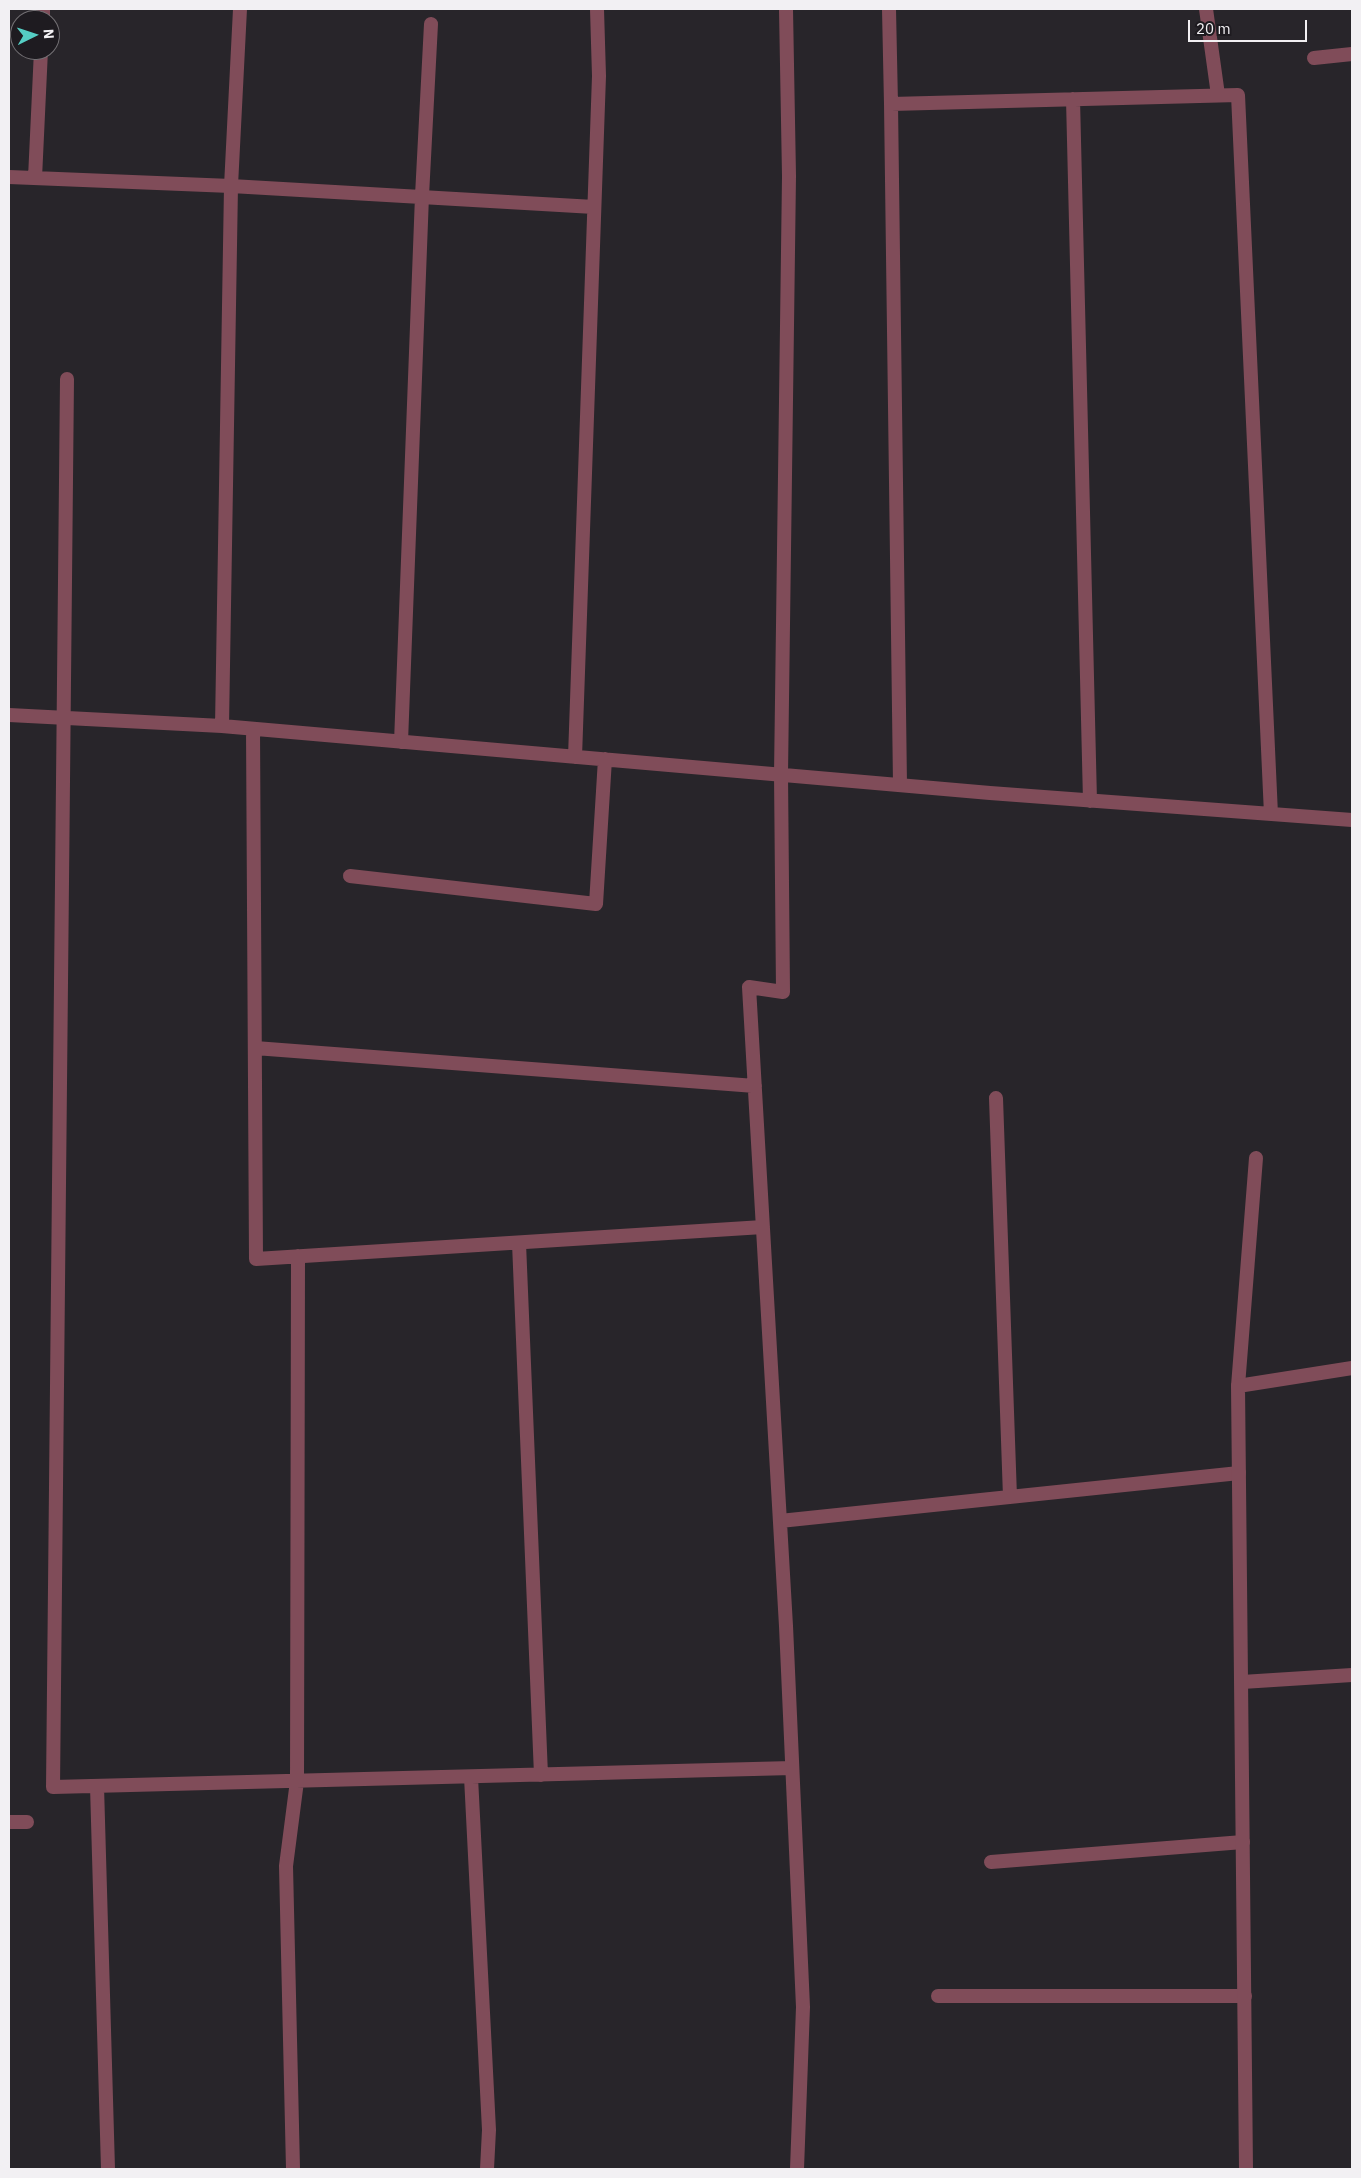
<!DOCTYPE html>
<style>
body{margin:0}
#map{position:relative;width:1361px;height:2178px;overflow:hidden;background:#28252a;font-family:"IBM Plex Sans",sans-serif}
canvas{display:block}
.frame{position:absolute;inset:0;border:10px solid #f2f0f3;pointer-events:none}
.north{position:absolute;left:10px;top:10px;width:50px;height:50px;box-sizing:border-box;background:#1e1b20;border:1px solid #737074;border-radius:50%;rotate:86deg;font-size:14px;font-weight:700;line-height:20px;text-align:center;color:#f2f0f3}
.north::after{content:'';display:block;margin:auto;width:18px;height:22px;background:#55cec4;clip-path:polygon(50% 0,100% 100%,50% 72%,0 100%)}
.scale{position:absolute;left:1188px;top:20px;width:119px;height:22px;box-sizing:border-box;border:2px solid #f2f0f3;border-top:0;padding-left:6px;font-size:15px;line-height:18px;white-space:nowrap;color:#f2f0f3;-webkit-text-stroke:4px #1e1b20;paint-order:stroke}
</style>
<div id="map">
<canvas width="1361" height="2178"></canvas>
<div class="frame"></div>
<div class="north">N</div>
<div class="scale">20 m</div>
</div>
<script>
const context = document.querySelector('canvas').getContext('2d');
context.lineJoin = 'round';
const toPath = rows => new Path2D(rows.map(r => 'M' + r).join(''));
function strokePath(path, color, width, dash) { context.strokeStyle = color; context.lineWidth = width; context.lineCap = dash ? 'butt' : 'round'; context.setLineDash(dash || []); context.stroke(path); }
strokePath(toPath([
 [786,9,789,176,781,774,783,992,749,987,786,1626,803,2007,797,2169],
 [889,9,891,104],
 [1206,9,1218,95],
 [43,20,43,9],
 [1314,58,1352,54],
 [1073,99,1090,801],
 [9,177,231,186,594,207],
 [35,178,41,50],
 [67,379,53,1787,792,1768],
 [9,715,222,726,990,793,1352,820],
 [222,726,231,186,240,9],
 [253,729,256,1259,763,1227],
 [401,742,422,196,431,24],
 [575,757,599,76,597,9],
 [900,785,891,104,1238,95,1271,814],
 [350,876,596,904,605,759],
 [255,1048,755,1086],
 [996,1098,1010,1497],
 [519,1243,541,1775],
 [1238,1386,1256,1158],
 [780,1521,1239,1473],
 [1242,1682,1352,1675],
 [471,1777,489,2130,487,2169],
 [97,1786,108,2169],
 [9,1822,27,1822],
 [991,1862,1243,1842],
 [938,1996,1245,1996],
 [293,2169,286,1866,297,1781,298,1256]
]), '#804c59', 14);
strokePath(toPath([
 [1246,2169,1238,1386,1352,1368]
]), '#804c59', 14);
</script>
